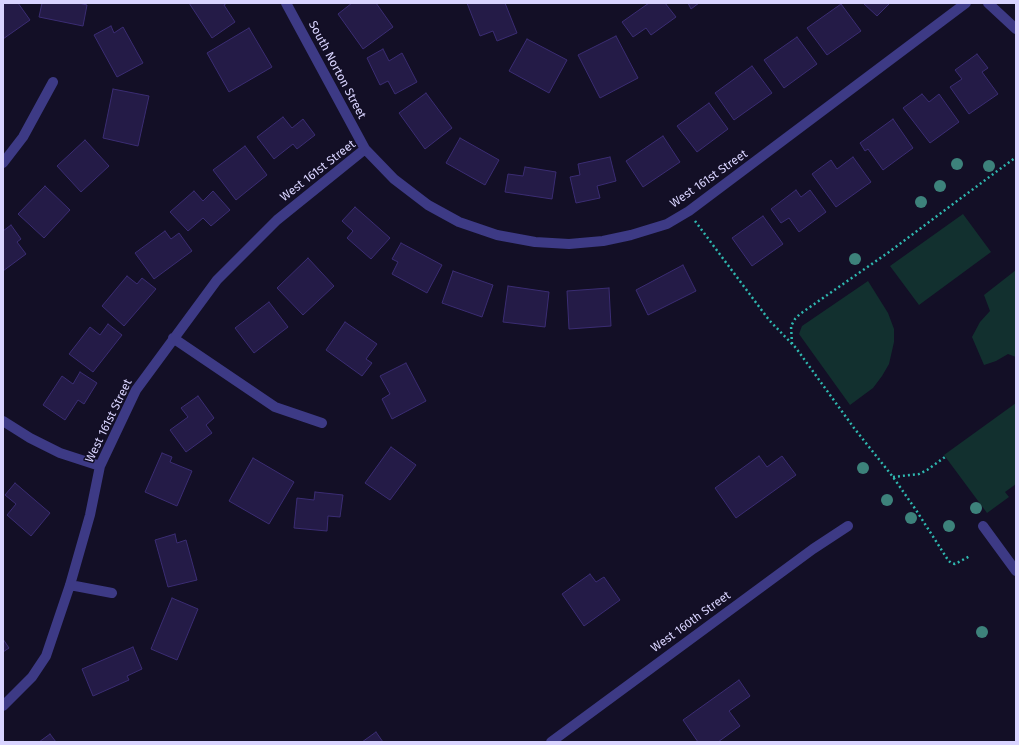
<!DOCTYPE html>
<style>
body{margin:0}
#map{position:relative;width:1019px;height:745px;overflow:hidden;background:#130f26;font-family:"Fira Sans",sans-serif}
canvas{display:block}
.frame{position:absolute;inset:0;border:4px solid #d9d4ff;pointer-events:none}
</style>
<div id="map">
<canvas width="1019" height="745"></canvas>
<div class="frame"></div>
</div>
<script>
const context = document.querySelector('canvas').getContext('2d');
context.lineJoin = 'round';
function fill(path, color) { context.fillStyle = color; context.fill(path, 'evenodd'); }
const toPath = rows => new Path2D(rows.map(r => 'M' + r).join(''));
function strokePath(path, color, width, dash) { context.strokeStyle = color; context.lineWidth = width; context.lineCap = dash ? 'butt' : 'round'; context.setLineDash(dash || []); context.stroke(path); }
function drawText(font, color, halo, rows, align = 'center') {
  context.font = font + ' "Fira Sans",sans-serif'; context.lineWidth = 3; context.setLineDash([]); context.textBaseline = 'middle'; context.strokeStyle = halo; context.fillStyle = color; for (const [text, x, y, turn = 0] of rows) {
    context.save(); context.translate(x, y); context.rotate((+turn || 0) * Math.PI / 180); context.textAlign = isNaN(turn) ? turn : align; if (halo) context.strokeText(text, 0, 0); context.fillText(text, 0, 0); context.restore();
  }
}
fill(toPath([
 [963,214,991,252,919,305,890,266],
 [1016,270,1016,357,1008,354,996,361,984,365,972,337,980,322,990,311,984,295],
 [868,281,888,313,894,329,894,342,889,364,882,376,873,388,850,405,799,334,802,326],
 [1016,403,1016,484,1005,492,1009,497,987,513,944,455]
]), '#12302f');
const building = toPath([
 [3,3,18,3,30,20,3,39,3,3],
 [42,3,79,3,87,5,83,26,39,17,42,3],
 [189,3,227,3,224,5,235,22,212,38,189,3],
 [352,3,376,3,393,27,363,49,338,14,352,3],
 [467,3,505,3,517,33,497,41,493,31,480,36,467,3],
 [649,3,665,3,676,17,651,35,646,28,633,37,622,22,649,3],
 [688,3,699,3,691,9,688,3],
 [863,3,890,3,877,16,863,3],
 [841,4,861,31,827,55,807,28,841,4],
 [111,26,114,33,123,27,143,63,117,77,94,35,111,26],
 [249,28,272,67,229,92,207,53,249,28],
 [616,36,638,78,600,98,578,55,616,36],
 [797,37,817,64,784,88,764,60,797,37],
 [527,39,567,60,549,93,509,71,527,39],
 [383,49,389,61,402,53,417,82,395,94,388,81,380,85,367,58,383,49],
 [977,54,988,68,982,72,998,94,969,114,950,87,962,79,955,70,977,54],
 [752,66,772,93,734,120,715,93,752,66],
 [113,89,149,96,138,146,103,138,113,89],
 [426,93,452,128,425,149,399,113,426,93],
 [922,94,929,102,939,94,959,122,930,143,903,108,922,94],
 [709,103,728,129,697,152,677,126,709,103],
 [283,117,292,128,303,119,315,135,297,149,293,144,274,159,257,137,283,117],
 [893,119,913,148,883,170,868,149,865,151,860,143,893,119],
 [663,136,680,162,643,187,626,161,663,136],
 [460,138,499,160,485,185,446,163,460,138],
 [85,140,109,166,81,192,57,166,85,140],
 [245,146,267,175,236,200,213,170,245,146],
 [610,157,616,181,597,186,600,198,576,203,570,177,580,175,578,164,610,157],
 [853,157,871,182,836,207,812,174,831,160,837,169,853,157],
 [525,167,556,172,552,199,505,192,508,174,523,176,525,167],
 [45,186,70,210,44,238,18,214,45,186],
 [796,190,801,197,810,190,826,212,799,232,789,218,781,223,771,209,796,190],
 [194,191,203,201,213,191,230,210,211,226,203,218,188,231,170,212,194,191],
 [355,207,390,238,371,259,347,238,353,231,342,221,355,207],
 [763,216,783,244,752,266,732,238,763,216],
 [11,225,21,239,17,242,26,254,3,271,3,231,11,225],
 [165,231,171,239,179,233,192,251,154,279,135,253,165,231],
 [401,243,442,265,427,293,392,274,398,262,392,259,401,243],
 [308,258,334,286,303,315,277,288,308,258],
 [683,265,696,291,648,315,636,290,683,265],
 [453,271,493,285,482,317,442,303,453,271],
 [127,276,137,284,142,278,156,289,124,326,102,306,127,276],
 [508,286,549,292,545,327,503,322,508,286],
 [609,288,611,326,569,329,567,291,609,288],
 [269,302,288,327,254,353,235,328,269,302],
 [345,322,377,344,366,359,372,363,362,376,326,350,345,322],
 [108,324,122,335,93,372,69,354,90,327,100,335,108,324],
 [406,363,426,401,392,419,382,399,390,394,380,376,406,363],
 [80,372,97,383,84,404,78,400,65,420,43,405,62,376,73,384,80,372],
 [198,396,214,418,206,425,212,433,186,452,170,430,188,417,181,408,198,396],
 [391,447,416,465,390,500,365,483,391,447],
 [162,453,172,457,170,462,192,471,177,506,145,492,162,453],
 [759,456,767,467,782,456,796,475,736,518,715,488,759,456],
 [253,458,294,482,269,524,229,501,253,458],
 [15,483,50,513,31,536,7,515,16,504,5,495,15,483],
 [315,492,343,495,340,517,328,516,327,531,294,528,297,498,314,500,315,492],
 [175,534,177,543,186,540,197,580,168,587,155,540,175,534],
 [590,574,596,582,604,577,620,600,584,626,562,594,590,574],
 [172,598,198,609,177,660,151,649,172,598],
 [3,639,9,648,3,652,3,639],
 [133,647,142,669,127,676,129,680,93,696,82,669,133,647],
 [739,680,750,696,729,711,740,726,718,742,698,742,683,720,739,680],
 [376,732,383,742,362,742,376,732],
 [50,734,56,742,39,742,50,734]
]);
fill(building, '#241b47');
strokePath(building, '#3b2d73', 1);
strokePath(toPath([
 [695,221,769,320,796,348,854,428,893,477,916,510,948,560,951,563,955,564,970,556],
 [792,344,791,326,795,319,800,314,889,252,1016,157],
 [893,477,919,474,927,470,945,457]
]), '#2fb8b0', 2.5, [2, 3]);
strokePath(toPath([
 [286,3,365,149],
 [988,3,1016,29],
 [3,163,23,137,53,82],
 [173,338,275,407,322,423],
 [3,421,30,438,60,453,100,466],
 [983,526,1016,571],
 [70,585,112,593],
 [3,706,32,677,46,656,70,585,90,515,100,466,136,390,217,280,277,220,365,149,394,179,428,205,459,222,497,235,535,242,569,244,603,241,631,235,667,224,689,211,966,3],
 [551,742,813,549,848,526]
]), '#3d3a85', 10);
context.fillStyle = '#3d827b';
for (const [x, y] of [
 [957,164],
 [989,166],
 [940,186],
 [921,202],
 [855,259],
 [863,468],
 [887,500],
 [976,508],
 [911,518],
 [949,526],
 [982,632]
]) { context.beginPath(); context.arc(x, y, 6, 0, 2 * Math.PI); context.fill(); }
drawText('12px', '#d9d4ff', '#130f26', [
 ["South Norton Street",337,70,62],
 ["West 161st Street",318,171,-38],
 ["West 161st Street",709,179,-35],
 ["West 161st Street",109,421,-64],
 ["West 160th Street",691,622,-36]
]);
</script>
